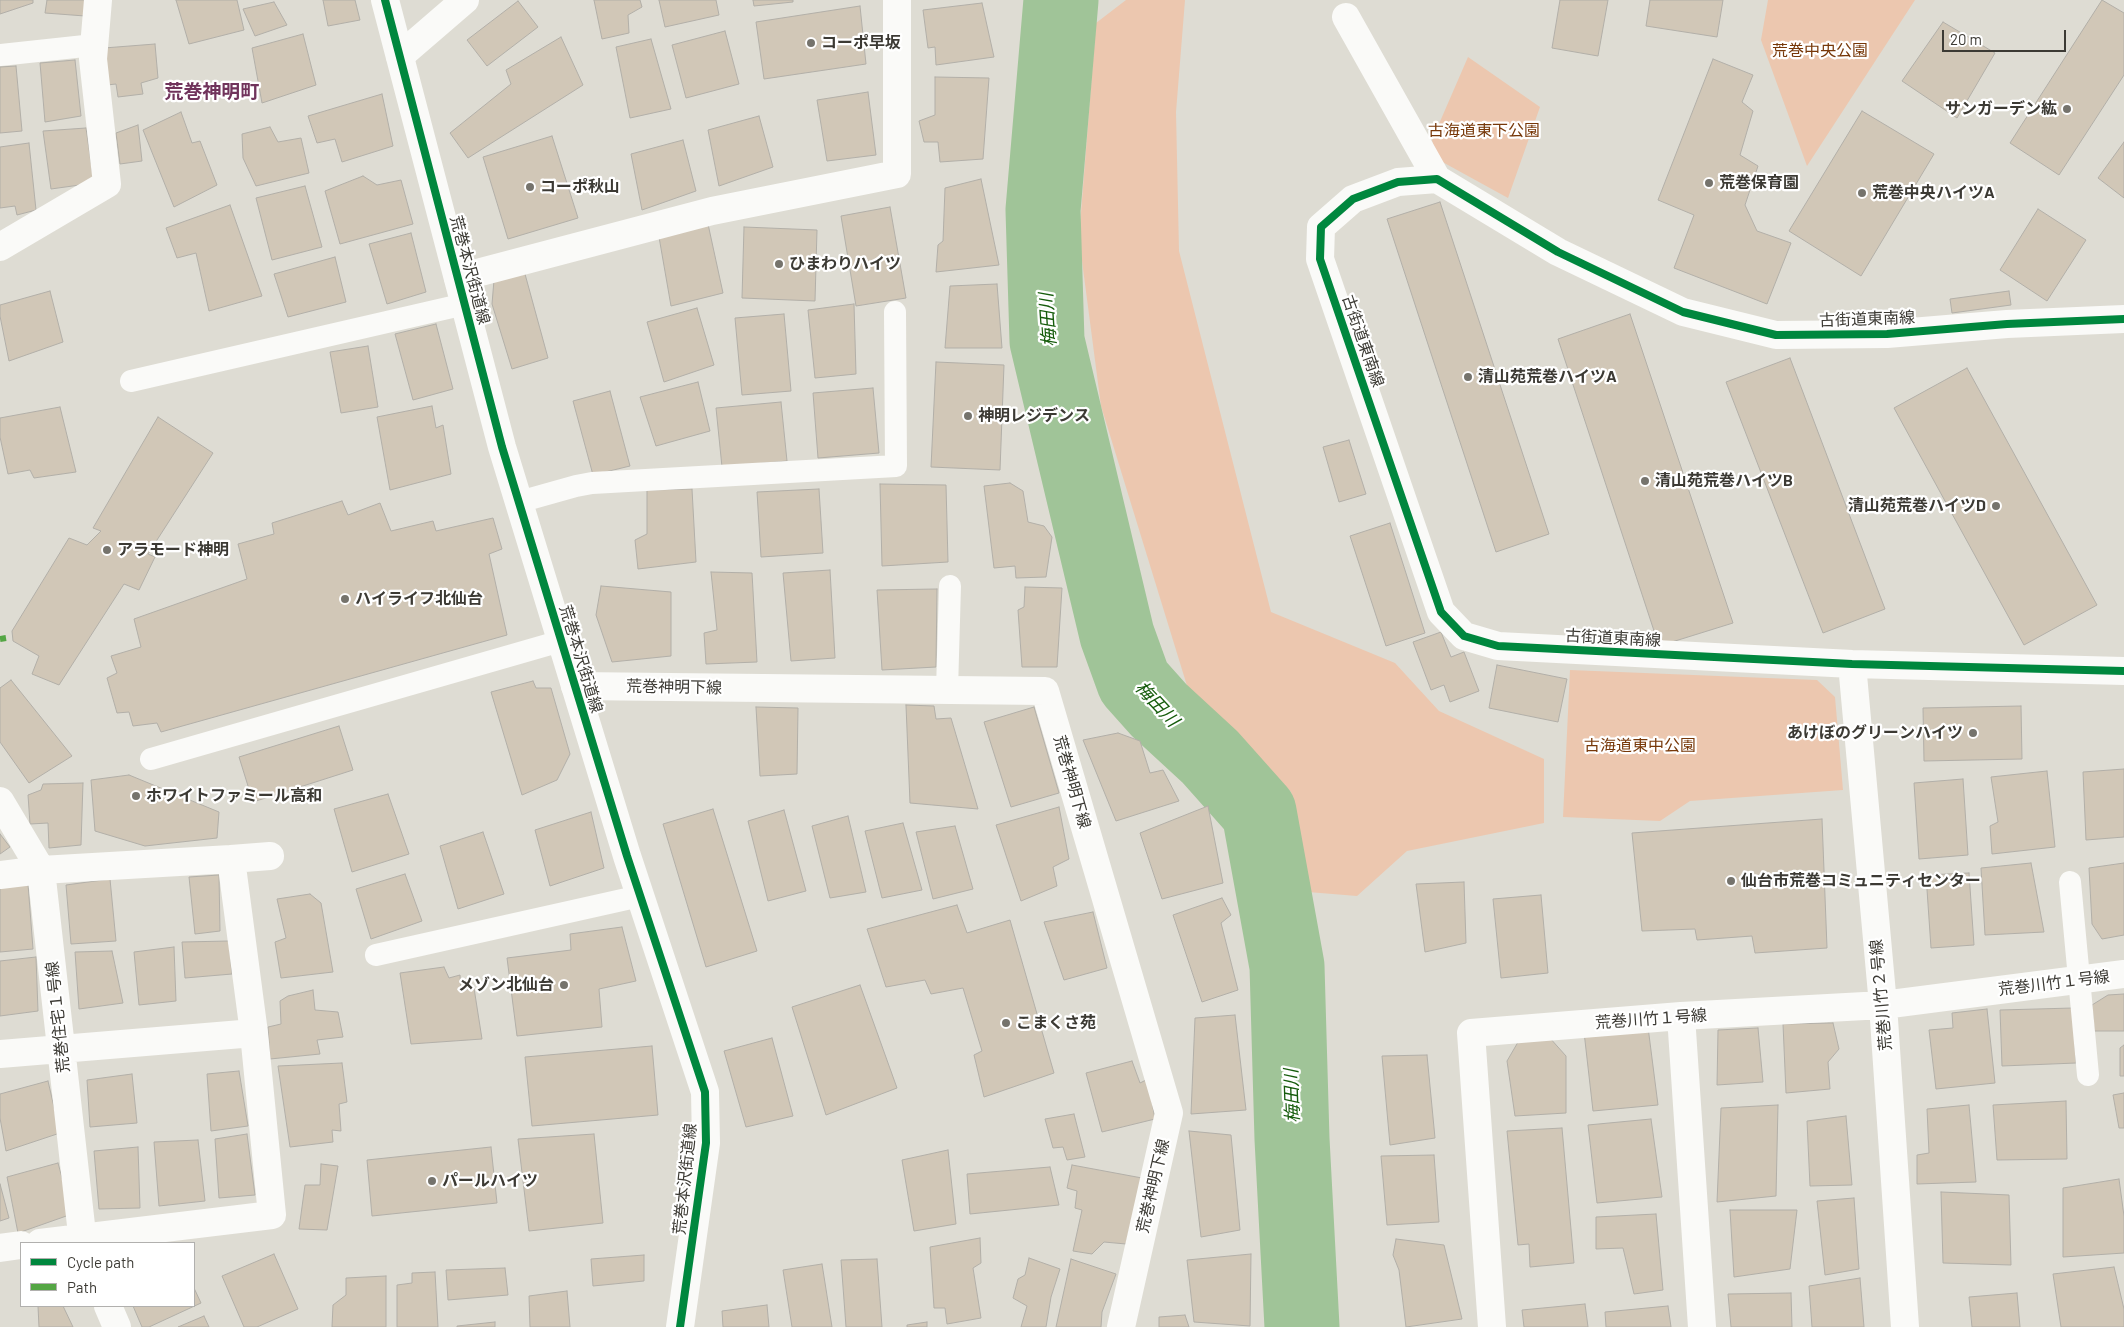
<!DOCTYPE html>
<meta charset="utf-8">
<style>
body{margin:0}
#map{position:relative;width:2124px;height:1327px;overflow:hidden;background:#dedcd3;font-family:Barlow,sans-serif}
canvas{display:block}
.legend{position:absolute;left:20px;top:1242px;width:175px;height:65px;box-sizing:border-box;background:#fff;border:1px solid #b1b0ae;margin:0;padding:6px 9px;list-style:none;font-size:15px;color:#3c3a34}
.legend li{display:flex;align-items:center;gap:10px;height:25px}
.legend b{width:25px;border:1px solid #b1b0ae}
.scale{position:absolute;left:1942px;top:30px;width:124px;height:22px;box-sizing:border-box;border:2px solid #3c3a34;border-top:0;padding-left:6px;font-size:15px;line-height:18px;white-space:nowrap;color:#3c3a34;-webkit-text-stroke:4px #fff;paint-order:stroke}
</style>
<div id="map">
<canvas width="2124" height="1327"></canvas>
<ul class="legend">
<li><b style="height:6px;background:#00873e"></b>Cycle path</li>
<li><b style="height:6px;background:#54a644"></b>Path</li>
</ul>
<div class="scale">20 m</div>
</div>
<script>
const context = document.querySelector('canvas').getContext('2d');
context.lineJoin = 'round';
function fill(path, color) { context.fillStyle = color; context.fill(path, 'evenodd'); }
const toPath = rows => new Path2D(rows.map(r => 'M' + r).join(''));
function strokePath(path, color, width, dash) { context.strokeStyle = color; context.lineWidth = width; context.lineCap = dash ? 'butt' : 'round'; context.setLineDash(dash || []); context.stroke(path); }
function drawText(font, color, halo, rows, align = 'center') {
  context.font = font + ' Barlow,"Noto Sans JP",sans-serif'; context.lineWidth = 4.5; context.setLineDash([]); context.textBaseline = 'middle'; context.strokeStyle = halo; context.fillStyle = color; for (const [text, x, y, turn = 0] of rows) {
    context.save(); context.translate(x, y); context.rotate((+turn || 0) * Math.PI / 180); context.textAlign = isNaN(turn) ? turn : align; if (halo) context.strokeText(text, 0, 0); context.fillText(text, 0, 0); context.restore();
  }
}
fill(toPath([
 [1126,0,1185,0,1176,112,1179,251,1271,612,1395,663,1439,711,1544,759,1544,823,1407,851,1357,896,1308,892,1291,792,1188,689,1101,406,1079,238,1096,23],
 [1768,0,1915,0,1807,166,1761,40],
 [1468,57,1540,107,1508,198,1437,159,1432,140],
 [1570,670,1817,680,1835,697,1843,790,1690,801,1660,821,1563,817]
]), '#ecc7af');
strokePath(toPath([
 [1061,0,1043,210,1047,341,1117,635,1134,682,1159,710,1210,757,1259,812,1287,966,1292,1139,1302,1327]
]), '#a0c498', 75);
const building = toPath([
 [0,0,33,0,33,3,0,14,0,0],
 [47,0,87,0,85,16,45,13,47,0],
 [176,0,237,0,244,30,189,44,176,0],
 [323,0,355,0,360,20,328,26,323,0],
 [594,0,640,0,642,7,628,15,629,33,602,39,594,0],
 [659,0,716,0,719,15,665,27,659,0],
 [753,0,793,0,793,2,754,6,753,0],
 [1560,0,1608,0,1598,56,1552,48,1560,0],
 [1650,0,1723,0,1717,37,1646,26,1650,0],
 [2102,0,2124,13,2124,75,2059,175,2010,143,2102,0],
 [518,1,538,27,487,66,467,40,518,1],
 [274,2,287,25,255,36,243,9,274,2],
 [982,3,994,57,936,65,935,47,928,48,923,10,982,3],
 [860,6,866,64,764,79,756,22,860,6],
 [1943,22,1995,53,1957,118,1902,81,1943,22],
 [725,31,739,84,686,98,672,45,725,31],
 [303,34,316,85,262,103,252,48,303,34],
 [561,37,583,85,468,158,450,133,511,84,506,70,561,37],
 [651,39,671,109,630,118,616,47,651,39],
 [155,44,158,78,141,83,143,94,118,97,116,84,107,85,104,48,155,44],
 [1713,59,1753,75,1742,102,1753,111,1740,155,1758,166,1745,205,1757,231,1791,243,1767,304,1674,268,1694,215,1658,200,1713,59],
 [75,60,81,116,45,122,40,63,75,60],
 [16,66,22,131,0,133,0,67,16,66],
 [935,77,989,78,983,159,940,162,938,142,924,142,919,121,935,115,935,77],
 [868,92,876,155,827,161,817,100,868,92],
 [382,94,393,146,342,162,335,139,317,143,308,116,382,94],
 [1862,111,1934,154,1861,276,1789,231,1862,111],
 [181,112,192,143,200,141,217,185,174,207,143,130,181,112],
 [759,116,773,167,719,186,708,130,759,116],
 [138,125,142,161,120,164,116,133,138,125],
 [270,127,278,142,301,138,309,173,256,186,243,158,242,134,270,127],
 [86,128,94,183,51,189,43,131,86,128],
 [552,136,578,218,508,239,483,157,552,136],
 [683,140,696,191,642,210,631,154,683,140],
 [2124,142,2124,198,2098,178,2124,142],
 [29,143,36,210,17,215,15,206,0,208,0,147,29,143],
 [363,176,377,185,401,180,413,224,340,244,325,191,363,176],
 [981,179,999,265,936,272,938,245,943,241,945,188,981,179],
 [305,186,322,247,272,260,256,198,305,186],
 [1440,202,1549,534,1496,552,1387,219,1440,202],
 [230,205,262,296,209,311,196,253,177,258,166,228,230,205],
 [890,207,906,298,856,306,841,216,890,207],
 [2038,209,2086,240,2047,301,2000,270,2038,209],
 [708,224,723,293,671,306,659,237,708,224],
 [744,227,817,230,815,301,742,298,744,227],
 [411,233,426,292,387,304,369,244,411,233],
 [335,257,346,302,288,317,274,274,335,257],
 [525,274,548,358,512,369,492,304,494,280,525,274],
 [997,284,1002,348,945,348,950,286,997,284],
 [50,291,63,342,9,361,0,316,0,305,50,291],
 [2009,291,2011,305,1952,313,1950,299,2009,291],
 [854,304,856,374,815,378,808,310,854,304],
 [697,308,714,365,664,382,647,322,697,308],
 [784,314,791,391,742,395,735,318,784,314],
 [1630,314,1733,623,1659,646,1558,339,1630,314],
 [436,324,453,389,413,400,395,334,436,324],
 [368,346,378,407,341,413,330,352,368,346],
 [1790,358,1885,609,1823,633,1726,382,1790,358],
 [936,362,1004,365,1000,470,931,467,936,362],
 [1967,368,2097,605,2024,645,1894,408,1967,368],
 [698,382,710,431,656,446,640,397,698,382],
 [873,388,879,453,818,458,813,393,873,388],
 [610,391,630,466,593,475,573,401,610,391],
 [781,402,787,461,722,467,716,408,781,402],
 [432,406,436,428,443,425,451,474,390,490,377,417,432,406],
 [60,407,76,472,34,478,30,470,8,474,0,437,0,418,60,407],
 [158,417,213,453,148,554,155,557,139,590,124,584,59,685,32,674,39,656,13,641,12,631,69,538,87,545,101,531,93,528,158,417],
 [1349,440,1366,494,1339,502,1323,447,1349,440],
 [1010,483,1023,491,1028,522,1044,526,1052,537,1046,577,1016,578,1015,566,994,568,984,486,1010,483],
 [880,484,946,485,948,562,882,566,880,484],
 [692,489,696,562,638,569,635,540,647,534,647,490,692,489],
 [819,489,823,553,761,557,757,492,819,489],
 [342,501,348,515,380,503,391,531,433,521,436,531,493,518,502,549,489,554,507,635,161,732,157,723,133,726,129,712,117,713,107,678,117,673,111,656,141,647,134,619,247,579,238,544,274,534,272,523,342,501],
 [1390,523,1425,633,1386,646,1350,536,1390,523],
 [830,570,835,658,791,661,783,573,830,570],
 [711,572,752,573,757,662,706,664,704,633,717,630,711,572],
 [601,586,671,592,671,656,612,662,596,615,601,586],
 [1025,587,1062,588,1057,667,1022,667,1018,610,1024,607,1025,587],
 [937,589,936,667,882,670,877,590,937,589],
 [1441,632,1451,657,1464,652,1479,691,1450,702,1444,685,1431,690,1413,642,1441,632],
 [1497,665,1567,679,1558,722,1489,708,1497,665],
 [11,680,72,756,29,783,0,742,0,688,11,680],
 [533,681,536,688,551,688,570,754,557,780,522,795,491,692,533,681],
 [906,705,934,706,936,719,951,718,978,809,910,803,906,705],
 [2021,706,2022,759,1924,761,1923,708,2021,706],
 [756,707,798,708,797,774,760,776,756,707],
 [1034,707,1059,793,1011,807,984,722,1034,707],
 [339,726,353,770,253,802,239,757,339,726],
 [1118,733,1140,741,1150,773,1163,770,1179,801,1116,821,1083,740,1118,733],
 [2124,769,2124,837,2086,840,2083,772,2124,769],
 [2047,771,2055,847,1992,854,1990,826,1998,822,1991,777,2047,771],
 [129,775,219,812,217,838,145,846,95,831,91,780,129,775],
 [1963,779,1968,855,1919,859,1914,783,1963,779],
 [83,783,81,845,49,848,48,823,30,824,28,795,41,790,43,784,83,783],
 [388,794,409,854,352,872,334,809,388,794],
 [1208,806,1223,883,1162,899,1140,833,1208,806],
 [1059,807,1069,859,1053,867,1057,886,1021,901,996,825,1059,807],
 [713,809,757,951,706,967,663,824,713,809],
 [784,810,806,891,768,901,748,821,784,810],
 [591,812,604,868,550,886,535,830,591,812],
 [848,816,866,892,830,898,812,826,848,816],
 [1822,819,1827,948,1755,953,1752,936,1697,940,1695,929,1642,931,1632,833,1822,819],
 [903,823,922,890,882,898,865,831,903,823],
 [955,826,973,889,933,899,916,832,955,826],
 [483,832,504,894,458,909,440,846,483,832],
 [0,834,10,847,0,854,0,834],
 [2031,863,2044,932,1985,935,1981,868,2031,863],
 [2124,863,2124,935,2102,939,2092,924,2089,868,2124,863],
 [1969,873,1974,945,1931,948,1926,875,1969,873],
 [405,874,422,921,371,939,356,889,405,874],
 [219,875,220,931,195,934,189,877,219,875],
 [110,879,116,941,71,944,66,885,110,879],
 [1464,882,1466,943,1425,952,1416,884,1464,882],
 [28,884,33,949,0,952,0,888,28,884],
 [310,894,321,903,333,972,281,978,275,942,286,938,277,899,310,894],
 [1541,895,1548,973,1501,978,1493,899,1541,895],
 [1222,898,1231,915,1221,923,1238,990,1202,1002,1173,915,1222,898],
 [957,905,967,933,1010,920,1054,1073,984,1097,974,1055,982,1051,963,988,931,994,925,980,886,987,867,929,957,905],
 [1093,912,1107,968,1064,980,1044,922,1093,912],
 [622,927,636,981,599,989,602,1027,517,1036,507,958,571,950,570,934,622,927],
 [229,941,232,974,185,978,182,942,229,941],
 [174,947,176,1001,139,1005,134,952,174,947],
 [112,951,123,1003,79,1009,75,952,112,951],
 [36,957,38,1011,0,1016,0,961,36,957],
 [444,967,449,978,460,975,461,991,474,988,482,1039,411,1044,400,973,444,967],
 [860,985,897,1088,826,1115,792,1007,860,985],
 [313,990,315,1010,338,1012,343,1037,317,1040,320,1054,270,1059,268,1027,281,1024,280,1001,288,996,313,990],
 [2124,994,2124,1031,2094,1031,2092,1005,2108,995,2124,994],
 [2073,1008,2076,1063,2002,1066,2000,1010,2073,1008],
 [1987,1009,1995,1083,1936,1089,1929,1030,1953,1028,1952,1013,1987,1009],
 [1235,1015,1246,1110,1191,1114,1195,1018,1235,1015],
 [1833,1023,1839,1049,1828,1062,1830,1089,1786,1093,1783,1024,1833,1023],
 [1648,1027,1658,1105,1593,1111,1584,1032,1648,1027],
 [1758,1028,1763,1082,1717,1085,1718,1030,1758,1028],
 [1521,1037,1549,1037,1566,1056,1566,1113,1515,1116,1507,1061,1521,1037],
 [772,1038,793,1116,746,1127,724,1051,772,1038],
 [2124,1045,2124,1076,2120,1076,2120,1048,2124,1045],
 [652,1046,658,1115,532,1126,525,1057,652,1046],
 [1427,1055,1435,1138,1390,1145,1382,1056,1427,1055],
 [1132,1061,1140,1083,1148,1079,1155,1119,1102,1132,1086,1073,1132,1061],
 [342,1063,347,1102,339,1104,341,1131,332,1130,333,1142,290,1147,278,1066,342,1063],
 [239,1071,248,1126,211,1131,207,1074,239,1071],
 [132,1074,137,1123,90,1127,87,1080,132,1074],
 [48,1081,60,1133,6,1151,0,1118,0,1094,48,1081],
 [2124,1093,2124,1128,2119,1128,2113,1095,2124,1093],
 [2066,1101,2067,1159,1997,1160,1993,1105,2066,1101],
 [1778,1105,1776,1196,1717,1202,1721,1108,1778,1105],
 [1969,1105,1976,1182,1917,1184,1917,1155,1929,1153,1927,1109,1969,1105],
 [1074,1114,1085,1157,1067,1160,1063,1147,1053,1148,1045,1119,1074,1114],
 [1846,1116,1852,1185,1810,1186,1807,1121,1846,1116],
 [1651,1119,1662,1197,1597,1203,1588,1125,1651,1119],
 [1562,1128,1574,1263,1530,1267,1529,1244,1518,1245,1507,1131,1562,1128],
 [1189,1131,1231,1135,1240,1230,1201,1237,1189,1131],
 [247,1134,255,1195,219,1198,215,1139,247,1134],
 [594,1134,603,1223,529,1231,518,1139,594,1134],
 [198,1140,205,1201,159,1206,154,1142,198,1140],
 [138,1147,140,1208,99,1209,94,1151,138,1147],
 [491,1147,497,1203,372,1216,367,1160,491,1147],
 [948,1150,956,1224,914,1231,902,1160,948,1150],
 [1434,1155,1439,1222,1387,1225,1381,1156,1434,1155],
 [58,1163,72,1214,18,1233,7,1177,58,1163],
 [321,1164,338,1166,327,1230,299,1229,305,1185,320,1185,321,1164],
 [1072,1165,1142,1178,1126,1244,1104,1242,1092,1254,1073,1251,1082,1210,1075,1208,1077,1191,1067,1188,1072,1165],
 [1050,1167,1059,1205,970,1214,967,1174,1050,1167],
 [2119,1179,2124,1216,2124,1253,2063,1257,2063,1188,2119,1179],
 [0,1184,9,1218,0,1221,0,1184],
 [1941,1192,2009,1195,2011,1265,1943,1263,1941,1192],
 [1854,1198,1859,1269,1825,1275,1817,1201,1854,1198],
 [1730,1210,1797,1210,1790,1269,1734,1277,1730,1210],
 [1656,1214,1663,1290,1634,1294,1623,1248,1596,1249,1596,1217,1656,1214],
 [980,1238,981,1263,973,1268,981,1318,947,1324,945,1308,934,1308,930,1247,980,1238],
 [1396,1239,1444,1245,1462,1319,1406,1327,1399,1270,1393,1255,1396,1239],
 [274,1254,298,1309,257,1327,244,1327,222,1276,274,1254],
 [1251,1254,1250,1326,1194,1322,1187,1260,1251,1254],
 [644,1255,644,1281,593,1286,591,1259,644,1255],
 [1029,1258,1060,1269,1051,1297,1046,1327,1021,1327,1027,1306,1013,1298,1018,1279,1025,1275,1029,1258],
 [877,1259,882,1327,846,1327,841,1260,877,1259],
 [1071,1259,1116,1274,1102,1312,1101,1327,1056,1327,1071,1259],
 [822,1264,832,1327,792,1327,783,1270,822,1264],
 [2114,1267,2124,1309,2124,1327,2061,1327,2053,1274,2114,1267],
 [505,1268,508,1295,448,1300,446,1270,505,1268],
 [435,1272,438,1327,397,1327,397,1285,412,1283,412,1273,435,1272],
 [386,1276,386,1327,332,1327,333,1305,346,1295,346,1278,386,1276],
 [1860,1278,1864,1327,1812,1327,1809,1286,1860,1278],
 [194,1288,201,1303,149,1327,142,1327,133,1306,194,1306,194,1288],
 [567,1291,570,1327,530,1327,529,1296,567,1291],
 [1791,1293,1792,1327,1731,1327,1728,1294,1791,1293],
 [2017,1293,2020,1327,1972,1327,1969,1297,2017,1293],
 [1585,1304,1588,1327,1524,1327,1522,1310,1585,1304],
 [767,1305,769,1327,723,1327,722,1311,767,1305],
 [38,1306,63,1306,73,1327,39,1327,38,1306],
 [1668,1306,1671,1327,1606,1327,1605,1312,1668,1306],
 [1185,1315,1189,1327,1159,1327,1159,1317,1185,1315],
 [204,1316,209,1327,178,1327,204,1316],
 [495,1322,495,1327,457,1327,457,1326,495,1322],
 [927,1322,927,1327,907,1327,907,1325,927,1322]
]);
fill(building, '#d1c7b7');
strokePath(building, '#b2afa8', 1);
strokePath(toPath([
 [0,55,94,45],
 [131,381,465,304],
 [519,502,576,486,592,483,896,466,895,312],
 [947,690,950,586],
 [151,759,561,641],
 [2070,882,2088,1075],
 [376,955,640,896]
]), '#fafaf8', 22);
strokePath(toPath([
 [1346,17,1437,179],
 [400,56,465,0],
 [0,247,107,184,93,59,98,0],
 [458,278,712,211,897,174,897,0],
 [2124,319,2007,324,1887,334,1776,335,1683,312,1558,252,1437,179,1398,182,1353,199,1321,227,1320,259,1441,612,1464,636,1498,646,1852,664,2124,671],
 [1852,664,1883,1005,1905,1327],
 [575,686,1045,691,1169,1113,1121,1327],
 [0,801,41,870,83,1243],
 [231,859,270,856],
 [0,875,41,870,231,859,254,1033,272,1215,40,1243],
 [1681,1016,1702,1327],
 [0,1054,254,1033],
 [0,1248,21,1245],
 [108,1306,117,1327],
 [1492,1327,1471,1033,1681,1016,1883,1005,2124,974]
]), '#fafaf8', 28);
strokePath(toPath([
 [385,0,502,447,627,856,705,1092,706,1143,680,1327]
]), '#fafaf8', 28);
strokePath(toPath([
 [0,639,6,638]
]), '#54a644', 6, [12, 6]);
strokePath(toPath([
 [385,0,502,447,627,856,705,1092,706,1143,680,1327],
 [2124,319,2007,324,1887,334,1776,335,1683,312,1558,252,1437,179,1398,182,1353,199,1321,227,1320,259,1441,612,1464,636,1498,646,1852,664,2124,671]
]), '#00873e', 8);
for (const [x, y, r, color] of [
 [811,43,5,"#75736c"],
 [2067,109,5,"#75736c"],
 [1709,183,5,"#75736c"],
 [530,187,5,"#75736c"],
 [1862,193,5,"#75736c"],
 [779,264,5,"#75736c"],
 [1468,377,5,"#75736c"],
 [968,416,5,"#75736c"],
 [1645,481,5,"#75736c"],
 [1996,506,5,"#75736c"],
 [107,550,5,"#75736c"],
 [345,599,5,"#75736c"],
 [1973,733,5,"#75736c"],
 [136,796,5,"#75736c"],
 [1731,881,5,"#75736c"],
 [564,985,5,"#75736c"],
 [1006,1023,5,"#75736c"],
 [432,1181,5,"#75736c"]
]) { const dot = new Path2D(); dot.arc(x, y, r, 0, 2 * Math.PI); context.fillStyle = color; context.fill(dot); strokePath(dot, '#fff', 2); }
drawText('bold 16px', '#3c3a34', '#fff', [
 ["コーポ早坂",821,43],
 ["サンガーデン紘",2057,109,"right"],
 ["荒巻保育園",1719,183],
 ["コーポ秋山",540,187],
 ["荒巻中央ハイツA",1872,193],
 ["ひまわりハイツ",789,264],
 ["清山苑荒巻ハイツA",1478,377],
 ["神明レジデンス",978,416],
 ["清山苑荒巻ハイツB",1655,481],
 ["清山苑荒巻ハイツD",1986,506,"right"],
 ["アラモード神明",117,550],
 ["ハイライフ北仙台",355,599],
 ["あけぼのグリーンハイツ",1963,733,"right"],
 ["ホワイトファミール高和",146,796],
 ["仙台市荒巻コミュニティセンター",1741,881],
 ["メゾン北仙台",554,985,"right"],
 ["こまくさ苑",1016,1023],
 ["パールハイツ",442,1181]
], 'left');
drawText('16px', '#773809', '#fff', [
 ["荒巻中央公園",1820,51],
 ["古海道東下公園",1484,131],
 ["古海道東中公園",1640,746]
]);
drawText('16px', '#3c3a34', '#fff', [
 ["荒巻本沢街道線",470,270,75],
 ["古街道東南線",1867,319,-2],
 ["古街道東南線",1363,341,71],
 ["古街道東南線",1613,638,3],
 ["荒巻本沢街道線",581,659,73],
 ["荒巻神明下線",674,687,1],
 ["荒巻神明下線",1072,782,74],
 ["荒巻川竹１号線",2054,983,-7],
 ["荒巻川竹２号線",1881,995,-95],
 ["荒巻住宅１号線",58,1017,-96],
 ["荒巻川竹１号線",1651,1019,-4],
 ["荒巻本沢街道線",685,1179,-84],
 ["荒巻神明下線",1153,1186,-77]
]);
drawText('italic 18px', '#165c0c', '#fff', [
 ["梅田川",1048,320,-94],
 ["梅田川",1157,704,47],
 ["梅田川",1292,1096,-92]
]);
drawText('bold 19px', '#70335b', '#fff', [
 ["荒巻神明町",212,92]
]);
</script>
